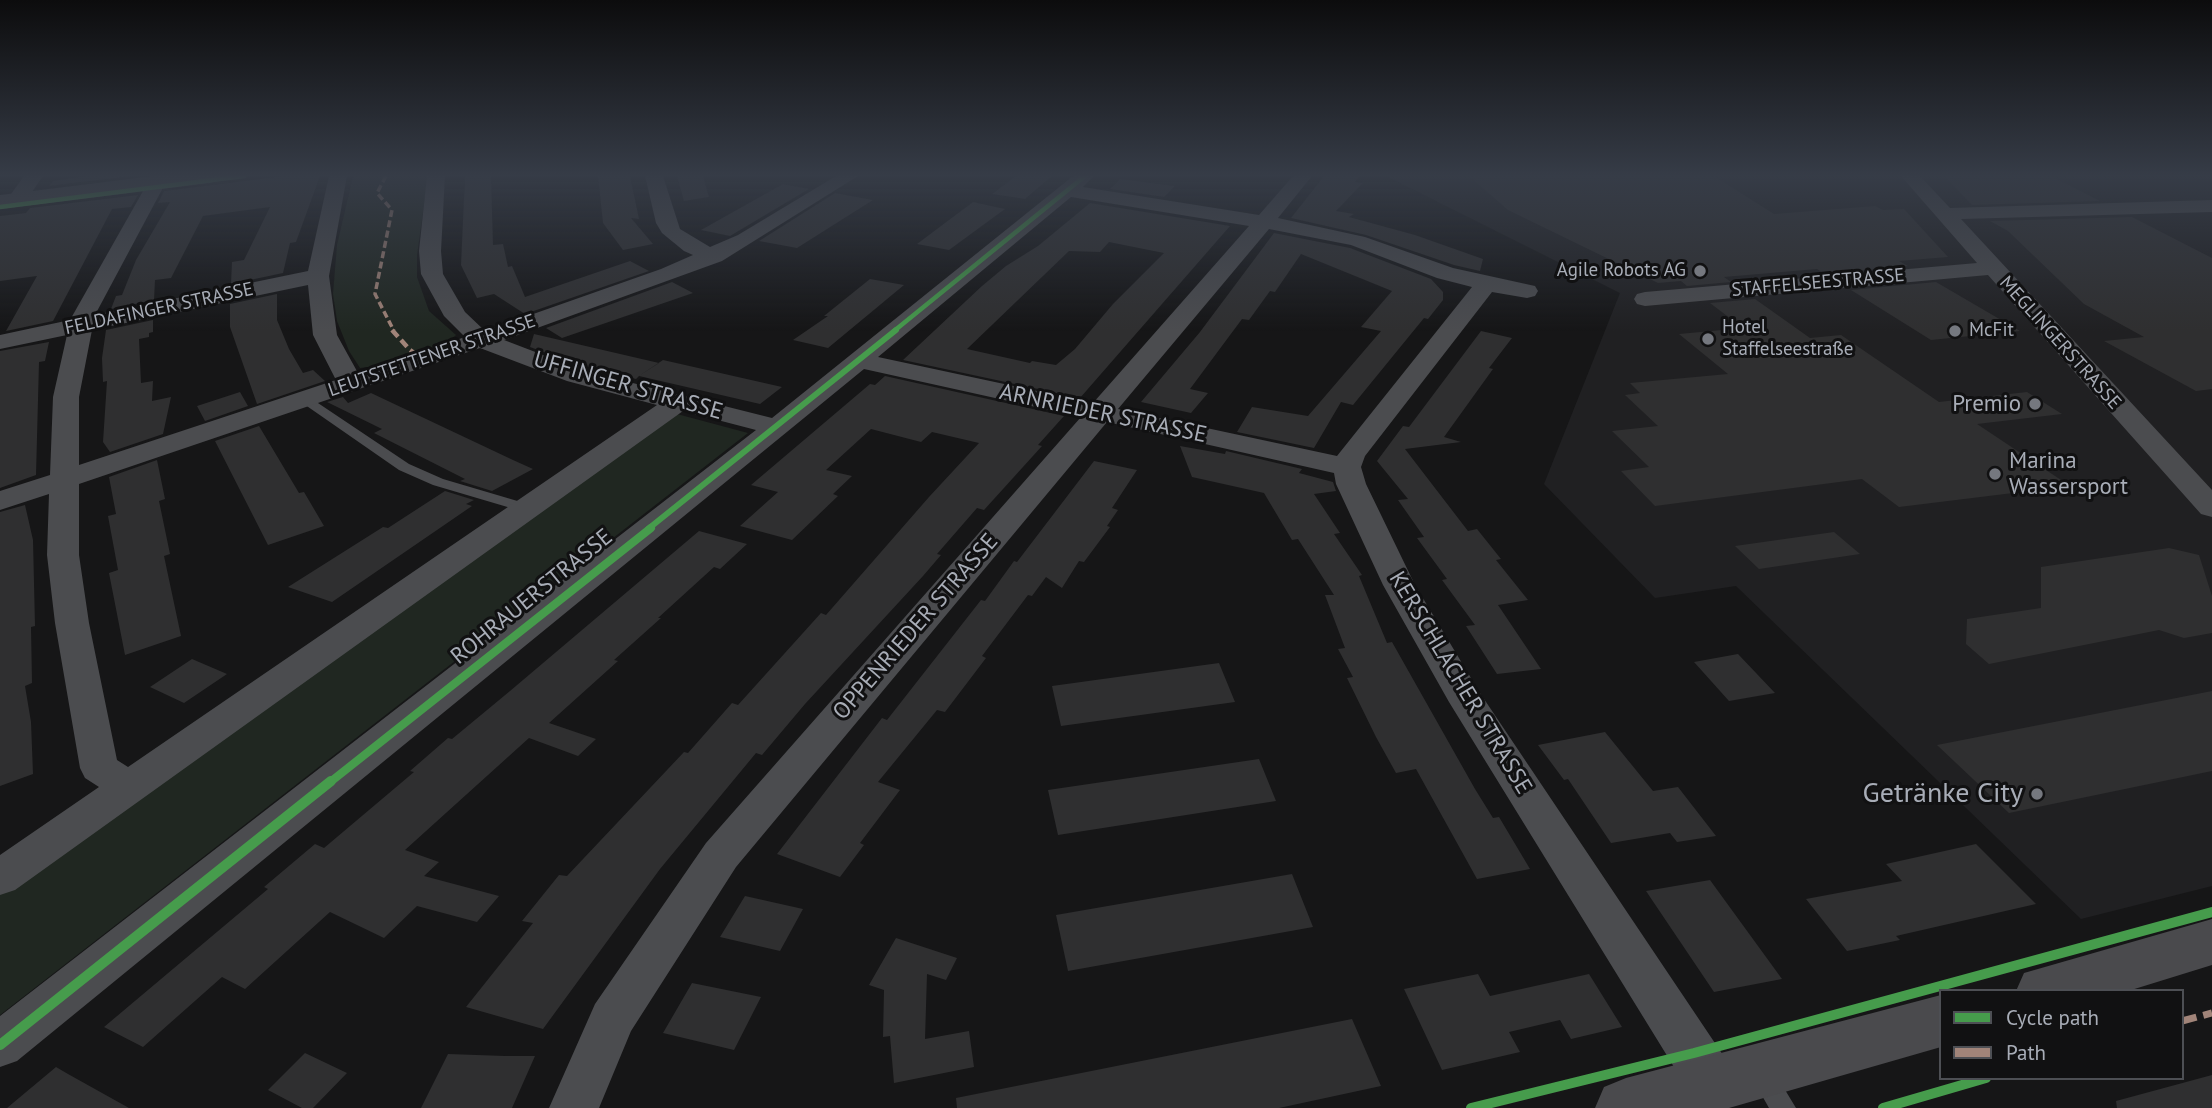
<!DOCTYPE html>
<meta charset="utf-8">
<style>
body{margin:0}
#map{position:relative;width:2212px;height:1108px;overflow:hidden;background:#161617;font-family:"PT Sans",sans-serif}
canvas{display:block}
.legend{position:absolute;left:1939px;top:989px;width:245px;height:91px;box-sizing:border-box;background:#111112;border:2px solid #4d4f54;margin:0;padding:9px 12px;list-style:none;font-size:21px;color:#a8adb7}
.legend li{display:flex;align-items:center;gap:14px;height:35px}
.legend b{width:35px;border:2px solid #4d4f54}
</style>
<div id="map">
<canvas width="2212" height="1108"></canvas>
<ul class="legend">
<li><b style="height:9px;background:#469c4c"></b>Cycle path</li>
<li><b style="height:9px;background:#a18479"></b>Path</li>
</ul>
</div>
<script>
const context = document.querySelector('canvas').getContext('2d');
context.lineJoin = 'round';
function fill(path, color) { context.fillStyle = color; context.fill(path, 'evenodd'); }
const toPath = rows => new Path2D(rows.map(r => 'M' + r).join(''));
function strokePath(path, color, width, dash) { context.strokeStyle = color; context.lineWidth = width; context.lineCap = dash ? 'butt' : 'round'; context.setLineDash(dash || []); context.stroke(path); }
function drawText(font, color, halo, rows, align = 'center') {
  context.font = font + ' "PT Sans",sans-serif'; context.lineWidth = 6; context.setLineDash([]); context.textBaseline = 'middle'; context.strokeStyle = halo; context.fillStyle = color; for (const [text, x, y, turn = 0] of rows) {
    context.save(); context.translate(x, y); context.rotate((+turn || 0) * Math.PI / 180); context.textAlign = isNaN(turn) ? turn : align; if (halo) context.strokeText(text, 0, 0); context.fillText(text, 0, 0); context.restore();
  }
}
fill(toPath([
 [1386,176,2212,176,2212,886,2081,919,1736,586,1655,598,1544,484,1620,293]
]), '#202022');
fill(toPath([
 [353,176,428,176,417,255,417,277,429,311,456,335,448,342,379,366,360,368,349,351,337,321,333,294,337,245],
 [677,414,748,433,0,1015,0,890]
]), '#202721');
fill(toPath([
 [87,176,130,176,49,186,53,181],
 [285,176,320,176,296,242,290,243,283,273,231,284,232,262,244,260,270,207,203,216,171,278,155,280,154,300,111,309,116,296,122,295,136,260,170,202,158,203,164,191],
 [465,176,491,176,493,245,503,244,508,267,512,266,525,297,630,261,649,271,525,314,494,294,477,298,461,265],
 [598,176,630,176,639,219,631,218,653,244,623,250,603,223],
 [677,176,703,176,709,197,684,201],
 [1016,176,1052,176,1025,199,992,194],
 [1324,176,1359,176,1355,182,1363,183,1336,211,1354,214,1349,217,1415,235,1483,259,1480,271,1454,265,1366,235,1291,218],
 [1469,176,1714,176,1774,214,1875,206,1883,210,1904,209,1948,257,1899,261,1908,266,1825,274,1817,269,1724,277,1731,282,1687,286,1681,281,1658,283,1508,210],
 [1944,176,2051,176,2100,201,1972,205],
 [1120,179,1175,186,1164,197,1110,189],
 [783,184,809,189,730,236,701,230],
 [835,193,873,200,797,248,759,241],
 [138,195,131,207,112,209,53,321,6,331,37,276,0,281,0,216,26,213,30,208],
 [973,202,1005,209,949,250,917,244],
 [1090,203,1230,226,1080,398,903,360,982,286,1006,266,1038,246],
 [1109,242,1164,253,1113,304,1075,349,1056,365,1032,361,1030,363,967,349,1069,251,1100,252],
 [2132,217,2212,258,2212,389,2196,391,2104,341,2144,337,2084,304,2008,231,1990,221],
 [1274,233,1350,248,1431,279,1443,292,1443,300,1428,319,1424,318,1353,405,1341,402,1314,448,1237,432,1252,407,1308,416,1381,331,1361,327,1392,291,1301,254,1275,292,1270,291,1249,320,1242,319,1190,389,1208,393,1191,413,1141,402,1200,332],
 [870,279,904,285,828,348,793,340,828,316,824,316],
 [672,282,693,293,562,338,546,328],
 [1936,282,2020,331,1931,340,1851,290],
 [277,294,277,320,289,349,303,373,313,370,325,381,257,404,230,327,230,304],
 [1755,299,1810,338,1841,335,1939,402,2027,392,2062,414,1977,424,2070,486,1899,507,1862,479,1655,506,1621,471,1649,467,1612,431,1658,426,1625,395,1640,393,1630,383,1728,374,1679,334,1743,328,1710,303],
 [153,320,153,332,149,333,149,337,139,339,141,383,153,381,152,401,171,397,163,434,110,452,103,442,107,381,103,382,102,358,106,330],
 [1481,331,1512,338,1489,368,1493,369,1444,437,1461,442,1405,449,1468,531,1477,529,1501,559,1496,560,1528,600,1498,605,1541,669,1497,674,1466,626,1475,625,1442,580,1447,579,1417,538,1424,537,1398,500,1408,499,1377,461,1403,426,1409,427],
 [534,334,659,363,639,376,663,360,782,387,760,404,639,376,636,379,581,366,530,347],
 [49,342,45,361,39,362,36,475,0,488,0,351],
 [885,376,1064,416,1038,445,1042,446,984,510,977,508,937,554,941,555,923,576,805,704,762,755,756,753,660,869,543,1029,466,1007,533,923,522,921,559,875,567,876,684,752,688,753,732,703,738,705,821,613,826,615,929,497,979,443,932,432,921,442,871,429,826,470,852,476,833,494,838,496,792,540,740,526,778,492,751,485,870,384,875,385],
 [240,392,248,406,205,421,197,406],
 [371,393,513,460,533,469,492,491,460,481,465,479,374,433,382,429,327,402,343,397,348,403],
 [259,426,299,493,304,492,324,526,268,545,215,441],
 [1180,446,1225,454,1226,451,1302,469,1299,473,1333,482,1336,491,1314,494,1340,533,1334,534,1362,575,1359,576,1387,643,1392,642,1475,789,1493,818,1499,817,1530,869,1477,879,1416,769,1396,773,1376,737,1347,678,1353,677,1338,649,1345,648,1325,595,1334,595,1298,539,1292,540,1264,493,1192,477],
 [157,460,165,499,159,501,170,554,164,556,181,636,125,655,109,573,118,570,108,516,116,514,109,477],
 [1094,461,1137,470,1112,508,1118,510,1107,526,1110,527,1084,562,1079,561,1062,588,1046,577,1032,596,1028,595,982,656,986,658,945,712,937,710,878,782,900,790,860,843,864,845,840,877,777,854,882,718,887,720,981,600,985,601,1014,561,1017,562],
 [445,491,474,500,466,504,472,506,332,602,288,587,383,527,388,528],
 [25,505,33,540,35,626,31,627,32,683,25,686,31,722,33,774,0,786,0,512],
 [699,531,747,544,720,569,714,567,658,618,661,618,614,660,618,661,549,723,596,739,578,756,529,738,405,850,439,862,424,876,499,896,477,922,417,906,384,938,330,912,245,989,222,977,143,1047,104,1027,268,889,264,887,315,844,324,848,414,772,410,771,448,738,452,739,510,691],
 [1834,532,1860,554,1759,569,1735,546],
 [2169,548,2199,555,2212,596,2212,633,2184,638,2159,630,1989,664,1966,644,1967,619,2041,608,2041,567],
 [1738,654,1775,693,1729,701,1694,662],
 [192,659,227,674,184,703,150,687],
 [1219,663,1235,702,1061,726,1052,686],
 [2212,691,2212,771,2009,813,1937,745],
 [1605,732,1653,791,1678,787,1716,836,1677,842,1670,833,1611,843,1568,779,1564,780,1538,745],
 [1259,759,1276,801,1058,835,1048,790],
 [1976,844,2036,904,1896,936,1900,940,1847,951,1806,899,1902,881,1886,864],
 [1292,874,1313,927,1068,971,1056,915],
 [1710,880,1782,979,1714,992,1646,891],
 [745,896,803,909,780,951,720,937],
 [896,938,957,958,946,980,927,974,925,1039,969,1031,974,1067,894,1083,890,1036,883,1037,884,990,869,985],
 [1478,974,1490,996,1589,974,1622,1027,1571,1039,1560,1020,1509,1032,1520,1052,1442,1070,1404,989],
 [692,983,761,997,734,1050,663,1033],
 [1352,1019,1381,1086,1279,1108,957,1108,956,1098],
 [305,1053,347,1073,313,1108,302,1108,268,1090],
 [448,1054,505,1056,535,1056,512,1108,421,1108],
 [56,1067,68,1074,129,1108,7,1108],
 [2212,1075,2212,1108,2117,1108,2116,1101]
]), '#2f2f30');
fill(toPath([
 [306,395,409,464,443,479,531,505,533,508,531,511,521,511,433,485,399,470,301,402,301,396,306,395],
 [1764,1066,1773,1070,1796,1108,1769,1108,1752,1078,1755,1070,1764,1066]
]), '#4b4c4f');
fill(toPath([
 [24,176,43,176,23,205,9,205,6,201,24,176],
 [329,176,347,176,329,276,337,335,358,373,465,337,444,316,421,274,419,251,427,176,445,176,441,251,443,274,465,312,485,331,661,269,693,255,684,251,662,233,656,223,645,176,663,176,680,229,710,247,738,235,836,176,858,176,722,261,504,340,585,371,772,418,1073,176,1094,176,1083,187,1259,215,1293,176,1312,176,1278,218,1365,237,1453,268,1535,286,1538,291,1535,296,1527,298,1492,292,1365,456,1361,467,1366,484,1415,585,1480,693,1731,1067,1738,1084,1731,1101,1713,1107,1695,1101,1449,702,1383,585,1336,484,1334,473,1107,422,736,867,631,1031,599,1108,549,1108,595,1004,706,843,1081,417,864,369,17,1061,0,1067,0,1016,756,430,683,411,15,890,0,895,0,855,99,787,85,778,80,768,55,623,47,555,49,494,0,510,0,491,50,475,53,397,67,335,0,349,0,335,70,320,147,184,156,178,165,184,95,315,308,271,329,176],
 [1071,197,1249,226,1093,403,878,357,1071,197],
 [1269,229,1351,245,1437,278,1472,287,1337,456,1118,409,1269,229],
 [308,285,313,335,336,380,79,465,79,397,92,330,308,285],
 [480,348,567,381,657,405,128,767,117,760,89,623,79,555,79,484,480,348],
 [1901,176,1920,176,1950,208,2212,200,2212,212,1961,219,2212,490,2212,517,2201,514,1988,275,1645,306,1637,304,1634,299,1637,294,1645,292,1977,263,1901,176]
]), '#4b4c4f');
fill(toPath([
 [153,176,221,176,218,181,210,183,0,209,0,195,153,176],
 [2212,919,2212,965,2128,991,2016,991,2024,973,2212,919],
 [1941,995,1941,1047,1729,1108,1595,1108,1604,1087,1626,1078,1941,995]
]), '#4a4a4d');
strokePath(toPath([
 [386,176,377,193,392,210,375,294,394,331]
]), '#a18479', 3.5, [7, 3.5]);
strokePath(toPath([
 [392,330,410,350,424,360]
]), '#a18479', 4.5, [9, 4.5]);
strokePath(toPath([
 [2182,1021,2212,1013]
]), '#a18479', 7, [15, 7]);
strokePath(toPath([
 [0,207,244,176],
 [894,331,1085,176]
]), '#469c4c', 4.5);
strokePath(toPath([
 [648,529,896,330]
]), '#469c4c', 6);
strokePath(toPath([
 [329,783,651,528]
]), '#469c4c', 8);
strokePath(toPath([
 [0,1045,331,781],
 [1471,1108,1694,1053,2212,912],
 [1883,1108,1986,1078]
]), '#469c4c', 10);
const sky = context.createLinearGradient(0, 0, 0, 331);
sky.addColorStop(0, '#0c0c0d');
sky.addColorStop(0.53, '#363c47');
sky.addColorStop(1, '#363c4700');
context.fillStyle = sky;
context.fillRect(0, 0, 2212, 331);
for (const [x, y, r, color] of [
 [1700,271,7,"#75787f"],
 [1955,331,7,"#75787f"],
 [1708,339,7,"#75787f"],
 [2035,404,7,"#75787f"],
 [1995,474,7,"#75787f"],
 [2037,794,7,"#75787f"]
]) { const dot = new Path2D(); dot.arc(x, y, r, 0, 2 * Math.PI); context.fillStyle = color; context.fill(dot); strokePath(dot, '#111112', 2.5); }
drawText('19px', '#a8adb7', '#111112', [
 ["Agile Robots AG",1686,271,"right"],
 ["Hotel",1722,328],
 ["Staffelseestraße",1722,350],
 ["McFit",1969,331]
], 'left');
drawText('19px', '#a8adb7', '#111112', [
 ["STAFFELSEESTRASSE",1818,283,-5],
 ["FELDAFINGER STRASSE",159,309,-12],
 ["MEGLINGERSTRASSE",2060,343,48],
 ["LEUTSTETTENER STRASSE",432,356,-19]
]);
drawText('23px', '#a8adb7', '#111112', [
 ["UFFINGER STRASSE",628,386,16],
 ["ARNRIEDER STRASSE",1103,414,12],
 ["ROHRAUERSTRASSE",532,597,-39],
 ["OPPENRIEDER STRASSE",916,627,-49],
 ["KERSCHLACHER STRASSE",1460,683,59]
]);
drawText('23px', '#a8adb7', '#111112', [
 ["Premio",2021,404],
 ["Marina",2009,461,"left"],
 ["Wassersport",2009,487,"left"]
], 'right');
drawText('28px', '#a8adb7', '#111112', [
 ["Getränke City",2023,794]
], 'right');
</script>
